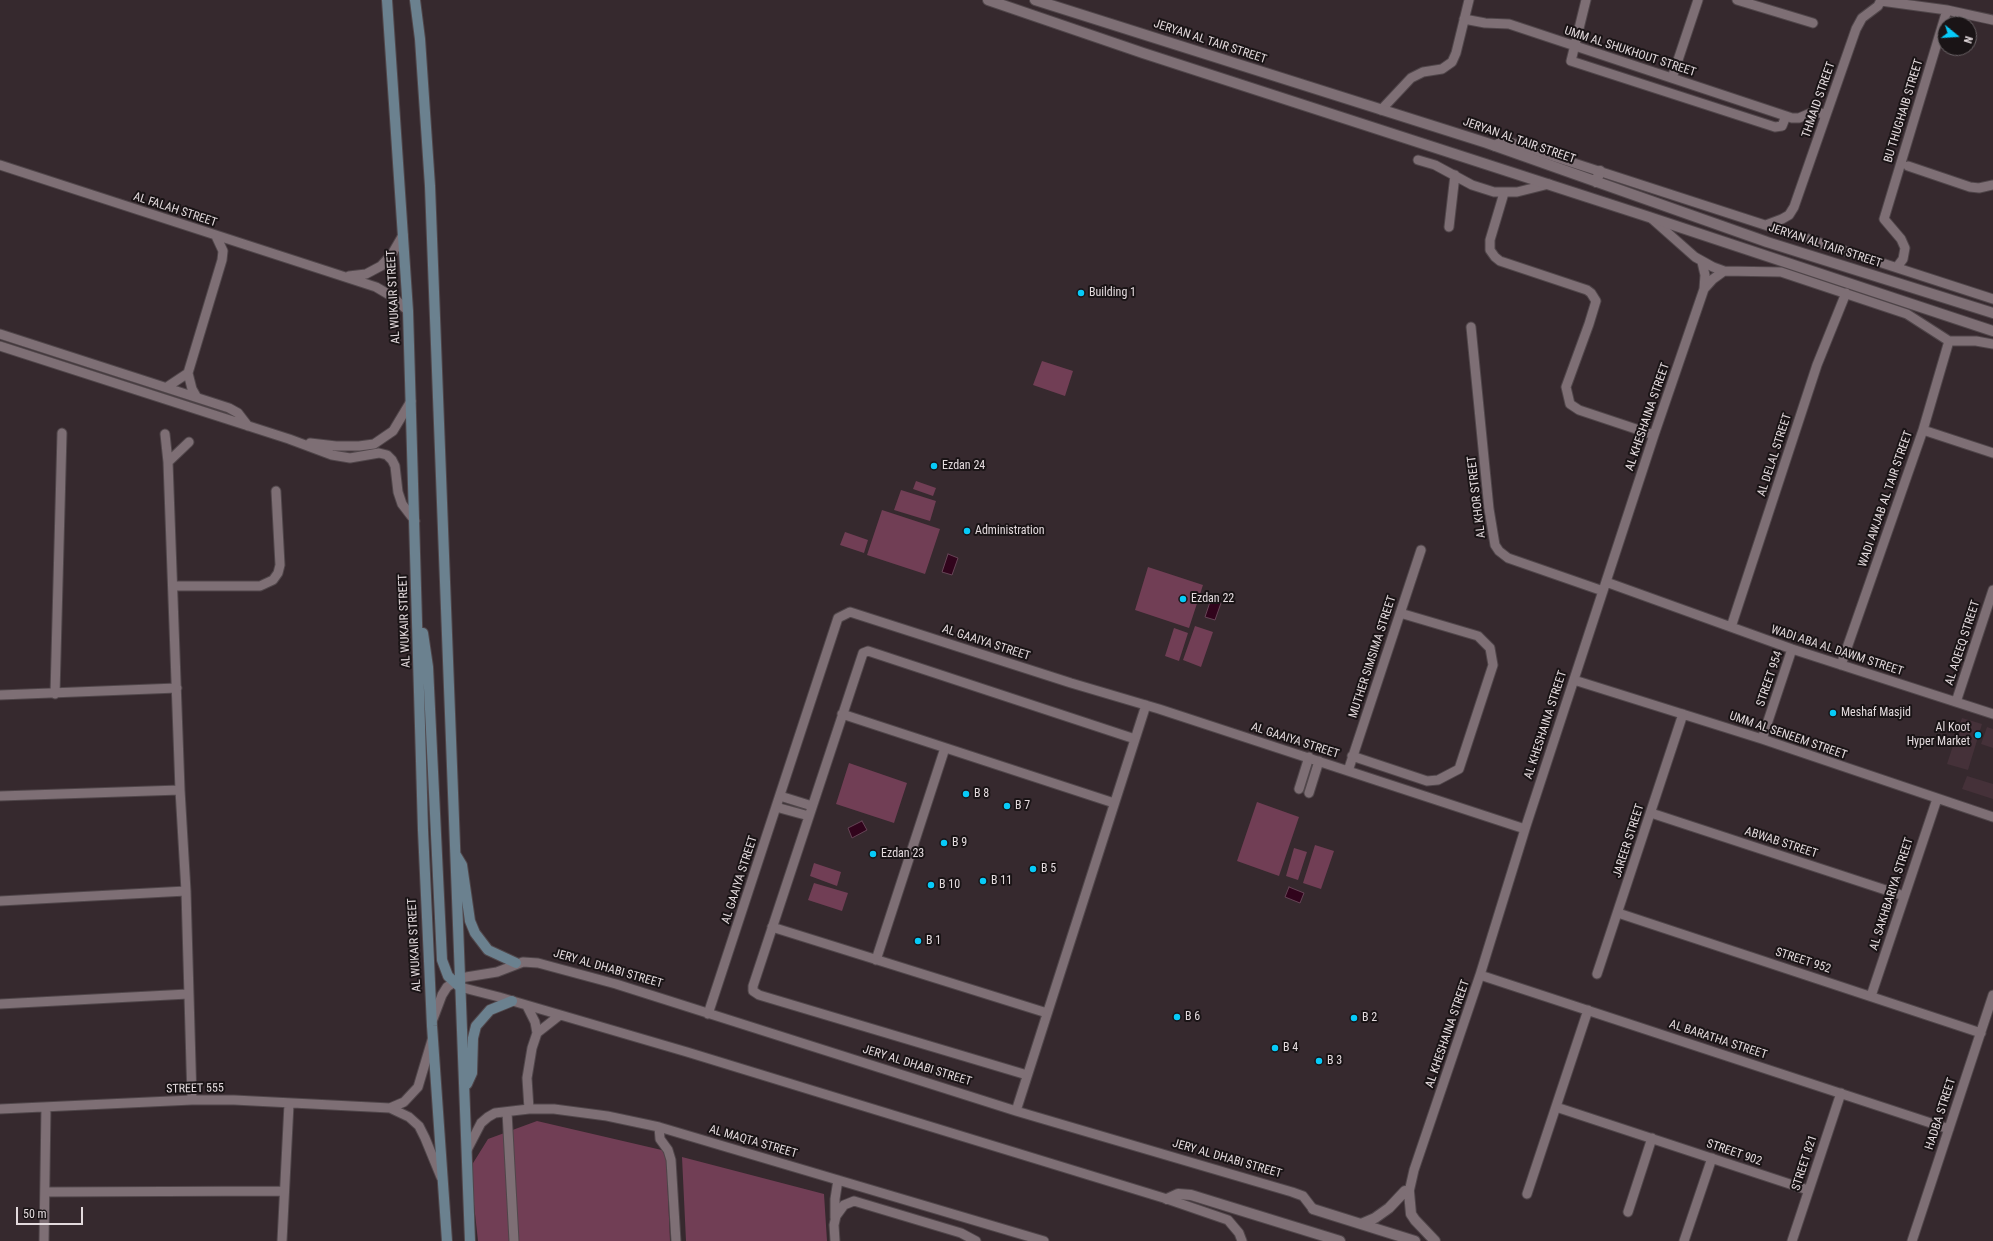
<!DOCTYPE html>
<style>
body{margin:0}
#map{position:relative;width:1993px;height:1241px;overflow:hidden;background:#36292e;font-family:"Roboto Condensed",sans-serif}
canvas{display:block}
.north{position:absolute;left:1937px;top:16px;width:40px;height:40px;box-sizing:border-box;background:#1a1416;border:1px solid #6a6366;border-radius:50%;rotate:108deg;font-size:11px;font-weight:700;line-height:16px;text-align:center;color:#e3dadd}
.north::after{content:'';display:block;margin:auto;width:14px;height:18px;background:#07cbf9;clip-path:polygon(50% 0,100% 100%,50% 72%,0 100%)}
.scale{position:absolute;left:16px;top:1207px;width:67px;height:18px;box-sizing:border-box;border:2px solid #e3dadd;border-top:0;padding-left:5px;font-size:12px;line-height:14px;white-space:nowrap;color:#e3dadd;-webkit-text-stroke:3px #1a1416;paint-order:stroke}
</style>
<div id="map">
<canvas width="1993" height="1241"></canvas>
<div class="north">N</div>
<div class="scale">50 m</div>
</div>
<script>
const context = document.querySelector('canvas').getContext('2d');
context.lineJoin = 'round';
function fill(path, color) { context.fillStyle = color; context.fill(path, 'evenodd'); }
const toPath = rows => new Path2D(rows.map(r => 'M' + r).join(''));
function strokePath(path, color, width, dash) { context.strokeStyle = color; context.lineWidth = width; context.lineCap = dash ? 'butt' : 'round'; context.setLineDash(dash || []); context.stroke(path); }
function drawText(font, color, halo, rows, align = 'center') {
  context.font = font + ' "Roboto Condensed",sans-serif'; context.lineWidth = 4; context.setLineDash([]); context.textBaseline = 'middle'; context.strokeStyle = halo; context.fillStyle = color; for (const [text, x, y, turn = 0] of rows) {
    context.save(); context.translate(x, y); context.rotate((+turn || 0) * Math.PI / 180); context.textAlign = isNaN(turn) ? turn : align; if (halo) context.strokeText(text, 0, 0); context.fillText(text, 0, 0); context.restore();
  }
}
fill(toPath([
 [1962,718,1982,724,1968,770,1947,764],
 [1987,727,1993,729,1993,748,1981,744],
 [1967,776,1993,784,1993,799,1962,789]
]), '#453139');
fill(toPath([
 [1042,361,1073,371,1065,396,1033,385],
 [916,481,936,488,933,496,913,489],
 [901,490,936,501,930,521,894,510],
 [882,510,940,529,925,574,867,555],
 [845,532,868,540,864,553,840,545],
 [1148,567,1203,585,1189,628,1135,610],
 [1195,626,1213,632,1201,667,1183,660],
 [1174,628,1188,633,1179,661,1165,656],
 [849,763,907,783,894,823,836,804],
 [1257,802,1299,817,1279,876,1237,861],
 [1315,845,1334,851,1321,889,1303,883],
 [1294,848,1307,852,1298,880,1286,876],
 [814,863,841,872,837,886,810,876],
 [814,883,848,893,842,911,808,900],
 [537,1121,666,1151,670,1241,478,1241,470,1168,488,1139],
 [682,1157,824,1194,827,1241,686,1241]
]), '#713e55');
const water = toPath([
 [948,554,958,558,952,575,942,572,948,554],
 [1211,599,1221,603,1215,620,1205,617,1211,599],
 [862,821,867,830,852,838,848,828,862,821],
 [1289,887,1304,893,1300,903,1285,897,1289,887]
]);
fill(water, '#31041c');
strokePath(water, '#664456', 1);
const minor = toPath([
 [1586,0,1571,61,1775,127,1782,126,1786,116],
 [1737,0,1813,23],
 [1881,1,1947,10,1993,20],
 [1464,19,1485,23,1509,24,1792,118,1799,118,1813,112,1826,114],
 [1672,78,1698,0],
 [1381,110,1411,78,1423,72,1442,69,1452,62,1456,53,1469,0],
 [1494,146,1501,142,1509,142,1993,299],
 [1418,160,1435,165,1472,185,1494,192,1517,192,1549,184],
 [0,165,376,287,393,297,408,311],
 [1908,166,1970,187,1979,188,1993,185],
 [1504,193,1490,240,1490,250,1495,257,1500,261,1587,290,1591,293,1596,301,1589,324,1566,387,1570,404,1579,410,1654,435],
 [1651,218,1695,257,1713,267,1724,271,1781,272,1907,314,1949,341,1976,341,1993,344],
 [1766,225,1782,219,1789,215,1794,207,1856,29,1862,18,1878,6,1881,0],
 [1449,227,1455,175],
 [1897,267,1903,259,1905,248,1901,239,1884,219,1947,10],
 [349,276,366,274,381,266,392,254,403,235],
 [1704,289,1713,279,1724,271],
 [1471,327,1489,509,1495,545,1499,551,1508,558,1603,591],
 [0,334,229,408,238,413,248,426],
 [0,346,289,439,332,455,350,458,379,453,387,455,392,460,395,466,398,492,402,504,415,521],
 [167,387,188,373],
 [196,396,192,389,188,373,222,260,223,251,216,236],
 [1923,430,1993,453],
 [165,434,168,462,180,790,186,891,192,1100],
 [310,443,336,446,359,446,374,444,393,431,411,401],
 [168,462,189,442],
 [1606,582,1792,649,1993,714],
 [173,586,260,586,273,580,278,573,280,565,276,491],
 [1731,627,1817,365,1846,293],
 [1841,665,1923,430,1949,341],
 [1574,680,1762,739,1993,817],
 [55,694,62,433],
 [0,695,177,688],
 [1956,702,1993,590],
 [842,714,1114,803],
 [1762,739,1792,649],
 [1352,756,1427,781,1438,780,1459,769,1493,665,1490,648,1478,636,1400,613],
 [1348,771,1421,550],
 [1299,789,1309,757],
 [1309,793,1319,761],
 [0,796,180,790],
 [780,796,812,806],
 [776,807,809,816],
 [1651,813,1904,896],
 [0,901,186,891],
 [1618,913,1981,1033],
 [772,927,1047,1013],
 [876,960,945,748],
 [1597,974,1683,714],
 [1480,975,1949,1129],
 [460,987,499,997,687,1052,1167,1199,1228,1220,1239,1233,1242,1241],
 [1871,996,1937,799],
 [0,1004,188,994],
 [527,1006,535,1022,537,1033],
 [708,1014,838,618,850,612,1071,683,1159,709,1525,829],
 [433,1019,442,995,447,987,460,978,497,972,523,962,538,963,616,984,1016,1111,1292,1192,1303,1196,1313,1209],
 [1027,1075,759,995,753,991,753,986,863,653,868,651,1135,739],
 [1556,1107,1808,1190],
 [390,1108,404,1102,418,1087,432,1040],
 [0,1109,192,1100,234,1100,390,1108,409,1117,419,1126,425,1138,441,1177],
 [529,1109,527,1078,532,1048,537,1033,560,1015],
 [1016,1111,1146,705],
 [507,1112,514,1241],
 [659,1127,660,1139,668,1150,671,1160,676,1241],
 [467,1150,481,1123,488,1117,495,1113,529,1109,554,1109,607,1116,659,1127,1044,1241],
 [45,1192,284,1191],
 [1409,1192,1414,1170,1480,975,1526,826,1654,435,1704,289,1705,275,1702,262],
 [1527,1194,1588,1010],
 [1628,1212,1652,1138],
 [835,1218,835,1199,838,1180],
 [44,1241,46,1107],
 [282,1241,289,1104],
 [835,1241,834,1225,836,1216,844,1205,854,1201,961,1233,976,1241],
 [1684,1241,1712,1158],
 [1792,1241,1841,1093],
 [1912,1241,1993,995]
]);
const tertiary = toPath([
 [988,0,1143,53,1649,217,1993,331],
 [1035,0,1487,143,1767,242,1993,313],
 [1596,182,1600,171],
 [1409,1192,1411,1214,1415,1220,1435,1241],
 [1167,1199,1178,1194,1191,1195,1340,1241],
 [1313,1209,1415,1241],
 [1361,1224,1375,1218,1389,1208,1405,1191]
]);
const secondary = toPath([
 [387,0,408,311,423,830,432,1026,447,1241],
 [415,0,420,39,430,186,470,1241],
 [423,633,428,667,442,960,448,976,460,987],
 [456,855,462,865,470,921,475,933,488,950,516,963],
 [467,1084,472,1073,473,1038,476,1026,490,1010,512,1001]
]);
strokePath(minor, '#50464a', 11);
strokePath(tertiary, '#50464a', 12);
strokePath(secondary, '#50464a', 12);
strokePath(minor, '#7e6f75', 9);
strokePath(tertiary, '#7e6f75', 10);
strokePath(secondary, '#6b818f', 10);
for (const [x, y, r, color] of [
 [1081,293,4,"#07cbf9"],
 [934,466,4,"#07cbf9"],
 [967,531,4,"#07cbf9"],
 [1183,599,4,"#07cbf9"],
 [1833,713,4,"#07cbf9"],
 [1978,735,4,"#07cbf9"],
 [966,794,4,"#07cbf9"],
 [1007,806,4,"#07cbf9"],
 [944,843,4,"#07cbf9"],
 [873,854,4,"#07cbf9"],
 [1033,869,4,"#07cbf9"],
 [983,881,4,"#07cbf9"],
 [931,885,4,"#07cbf9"],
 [918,941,4,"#07cbf9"],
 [1177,1017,4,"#07cbf9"],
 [1354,1018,4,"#07cbf9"],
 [1275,1048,4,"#07cbf9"],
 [1319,1061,4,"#07cbf9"]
]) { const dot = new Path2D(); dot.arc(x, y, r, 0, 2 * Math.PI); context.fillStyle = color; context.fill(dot); strokePath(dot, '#1a1416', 1.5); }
drawText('12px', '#e3dadd', '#1a1416', [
 ["JERYAN AL TAIR STREET",1210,42,18],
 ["UMM AL SHUKHOUT STREET",1630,52,18],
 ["THMAID STREET",1819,100,-71],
 ["BU THUGHAIB STREET",1904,111,-73],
 ["JERYAN AL TAIR STREET",1519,141,19],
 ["AL FALAH STREET",175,210,18],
 ["JERYAN AL TAIR STREET",1825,246,18],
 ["AL WUKAIR STREET",394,297,-93],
 ["AL KHESHAINA STREET",1648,417,-71],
 ["AL DELAL STREET",1775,455,-72],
 ["AL KHOR STREET",1477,497,-97],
 ["WADI AWJAB AL TAIR STREET",1886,499,-71],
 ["AL WUKAIR STREET",405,621,-92],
 ["AL GAAIYA STREET",986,643,18],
 ["AL AQEEQ STREET",1963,643,-72],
 ["WADI ABA AL DAWM STREET",1837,651,18],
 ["MUTHER SIMSIMA STREET",1373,657,-72],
 ["STREET 954",1770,679,-71],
 ["AL KHESHAINA STREET",1546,725,-72],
 ["UMM AL SENEEM STREET",1788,736,19],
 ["AL GAAIYA STREET",1295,741,18],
 ["JAREER STREET",1629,841,-72],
 ["ABWAB STREET",1781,843,18],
 ["AL GAAIYA STREET",740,880,-72],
 ["AL SAKHBARIYA STREET",1892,894,-72],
 ["AL WUKAIR STREET",415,945,-93],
 ["STREET 952",1803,961,18],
 ["JERY AL DHABI STREET",608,969,16],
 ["AL KHESHAINA STREET",1448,1034,-71],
 ["AL BARATHA STREET",1718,1040,18],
 ["JERY AL DHABI STREET",917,1066,17],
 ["STREET 555",195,1089,-1],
 ["HADBA STREET",1941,1114,-72],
 ["AL MAQTA STREET",753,1142,16],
 ["STREET 902",1734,1153,19],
 ["JERY AL DHABI STREET",1227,1159,16],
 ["STREET 821",1805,1163,-72]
]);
drawText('12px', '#e3dadd', '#1a1416', [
 ["Building 1",1089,293],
 ["Ezdan 24",942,466],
 ["Administration",975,531],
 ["Ezdan 22",1191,599],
 ["Meshaf Masjid",1841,713],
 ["Al Koot",1970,728,"right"],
 ["Hyper Market",1970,742,"right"],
 ["B 8",974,794],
 ["B 7",1015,806],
 ["B 9",952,843],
 ["Ezdan 23",881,854],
 ["B 5",1041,869],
 ["B 11",991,881],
 ["B 10",939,885],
 ["B 1",926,941],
 ["B 6",1185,1017],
 ["B 2",1362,1018],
 ["B 4",1283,1048],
 ["B 3",1327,1061]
], 'left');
</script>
